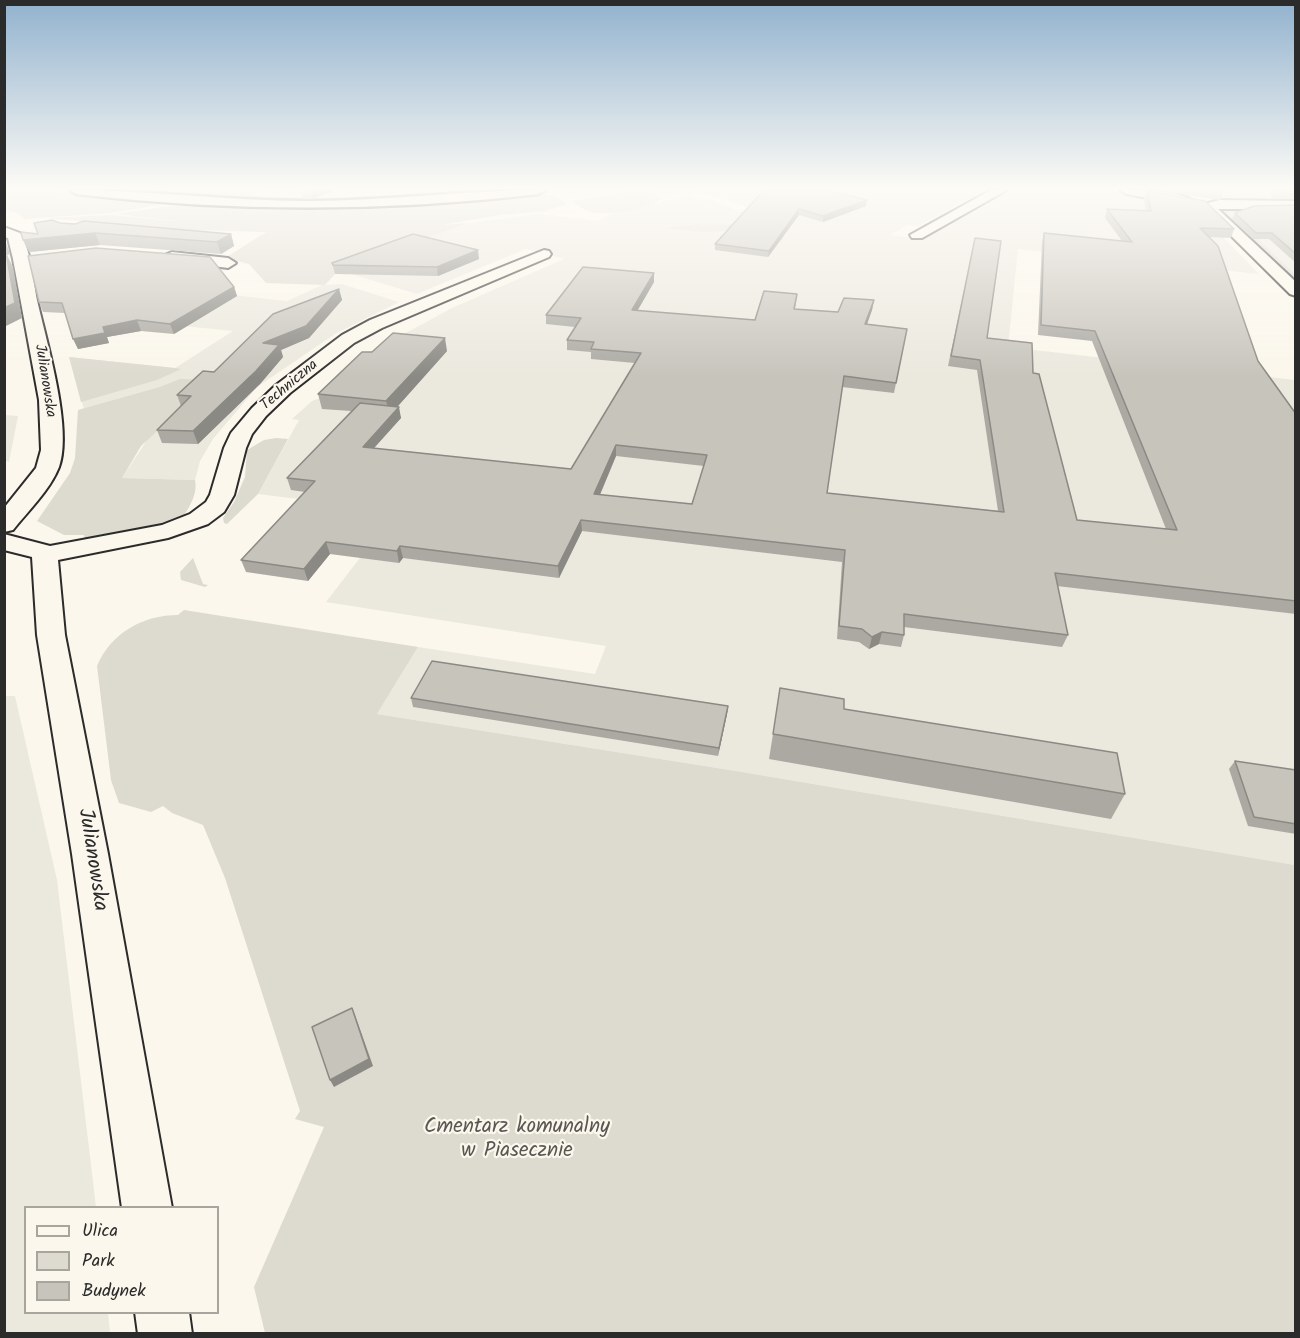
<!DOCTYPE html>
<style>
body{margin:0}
#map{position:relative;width:1300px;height:1338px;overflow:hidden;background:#fbf7ec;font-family:Kalam,sans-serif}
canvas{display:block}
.frame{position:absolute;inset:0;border:6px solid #2b2b2b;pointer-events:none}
.legend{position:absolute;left:24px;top:1206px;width:195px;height:108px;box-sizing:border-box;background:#fbf7ec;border:2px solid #a8a59f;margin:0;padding:8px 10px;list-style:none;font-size:18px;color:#2b2b2b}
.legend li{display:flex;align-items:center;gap:12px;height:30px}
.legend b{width:30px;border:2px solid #a8a59f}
</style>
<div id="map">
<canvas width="1300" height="1338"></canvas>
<div class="frame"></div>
<ul class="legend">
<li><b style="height:8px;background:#fbf7ec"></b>Ulica</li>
<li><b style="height:16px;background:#dddad0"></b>Park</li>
<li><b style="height:16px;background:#c7c4bc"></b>Budynek</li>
</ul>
</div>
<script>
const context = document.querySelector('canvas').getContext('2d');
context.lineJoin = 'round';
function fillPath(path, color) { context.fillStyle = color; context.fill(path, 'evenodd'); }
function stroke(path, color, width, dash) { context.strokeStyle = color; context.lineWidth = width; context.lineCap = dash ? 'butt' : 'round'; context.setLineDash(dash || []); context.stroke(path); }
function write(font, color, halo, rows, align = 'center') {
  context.font = font + ' Kalam,sans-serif'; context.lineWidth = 4.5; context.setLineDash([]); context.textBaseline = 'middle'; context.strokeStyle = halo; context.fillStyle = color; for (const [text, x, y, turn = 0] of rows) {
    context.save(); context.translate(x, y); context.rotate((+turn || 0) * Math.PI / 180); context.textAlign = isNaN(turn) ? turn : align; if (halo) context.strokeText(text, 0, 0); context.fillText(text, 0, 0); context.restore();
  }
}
fillPath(new Path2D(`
 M700,190h285l-68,37 -9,-2 -18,10 33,4 91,-49h96l83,17 8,8 -3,1 2,2 7,3 8,8h-3l1,2 7,3 39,40 -241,-25 -10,98 287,33v485l-559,-94 -359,-57 41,-67 177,27 11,-28 -280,-44 70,-91 -138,-17 41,-74 -7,-1 20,-18 8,-3 9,-9v-4l38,-31 85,-46 112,-49 -38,-10 -109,45 -66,-20 11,-12 107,-39 72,-9 56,7 15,-8 77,-17 6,3h13l55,21 -13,6 -35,8 31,-3 27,-10 -1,-4 -25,-7 4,-2 -54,-17z
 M1140,190h155v12l-76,-2z
 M1241,208l54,1v65l-65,-60z
 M342,284l57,18 -64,32 -78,53 -44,52 -13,22 -5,19 -73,-2 25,-38 -62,1 -1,-32 -15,-52 106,11 58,-37 -89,-9 52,-31 91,10 35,-16z
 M5,415l13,1 -9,46 -4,-1z
 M5,696h10l42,184 39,327 -70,1v104l82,1 2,20 -105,1z`), '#ebe8de');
fillPath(new Path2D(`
 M4,190h35l121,15 -51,8 -85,6 -5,-5 -14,-5z
 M112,190h148l-10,6 81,2 3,-2 3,2 99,-4 9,-4h68c-77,7 -155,13 -233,12 -56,-1 -112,-7 -168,-12z
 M636,190h12l13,9c-12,10 -61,19 -76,11 -4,-2 -8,-6 -12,-9z
 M543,194l13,2 11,8 -21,7 -46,4 -58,10 27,-2 -105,38h-17l-22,24 -59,-2 -17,-19 -24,-6 41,-26 -108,-3 -111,-11 64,-3 74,7 -69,-8 53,-8 155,3 152,-8z
 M1221,208h20l-10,6 64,60v3l-8,-3 -68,-63z
 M744,212l17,5c-39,21 -56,15 -97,11l35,-4 28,1 23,-5v-3l-9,-4z
 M69,357l106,11 6,1 -24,11 -76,22z
 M180,379l32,1 -71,66 -19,32 73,2c3,13 -5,26 -12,37l-27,9 -71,14 -1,-5h-20l-27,-14 33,-48 5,-15 3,-48 82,-23z
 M276,438l12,1 -30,55 -31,30 -3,-1 -1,-5 11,-16 11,-25 2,-27 17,-10z
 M193,558l10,26 5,1 -3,2 -24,-7 -1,-8z
 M184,610l234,37 -41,67 359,57 559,94v468h-1030l-11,-46 70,-160 -29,-8 5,-8 -75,-233 -22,-53 -31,-12 -9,-7 -12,6 -32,-9 -8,-23 -14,-114c14,-33 46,-51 81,-51z`), '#dddad0');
fillPath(new Path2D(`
 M131,190h14l53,6 -2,1z
 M486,190h16l-63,6 -2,-1z
 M428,195l1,2 -99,4 -109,-3 2,-1 107,2z`), '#7b7a75');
const minor = new Path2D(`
 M991,190h16l-85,48h-10l-2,-3z
 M1120,190c17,0 61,0 73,11l-6,4 -61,-11z
 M1220,200l76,1v8h-78l78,73v14l-6,-2 -88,-87 2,-3z
 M4,227l16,6c11,18 13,46 17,67 9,40 36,129 22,167 -9,23 -31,44 -46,63l-9,2v-24l32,-40 5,-18 -2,-50 -26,-141 -5,-21 -4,-1z
 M544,250l5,1 2,3 -2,3 -167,71 -28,15 -64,50 -24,23 -14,18 -6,14 -12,47 -10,17 -16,12 -40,14 -110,22 7,75 43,219 64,354h-50l-50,-354 -35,-219 -5,-78 -28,-7v-16l46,12 112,-21 28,-11 16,-12 4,-7 14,-47 7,-15 21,-25 24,-23 66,-50 28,-15z
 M172,252l56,6 8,5 -8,5 -61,-8 -3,-3 3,-3z
 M135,1312h54l3,22h-54z`);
const primary = new Path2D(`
 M70,190c79,0 158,11 238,11 79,0 158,-11 237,-11l-7,4c-155,18 -306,18 -461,0z`);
stroke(minor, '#2b2b2b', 4);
stroke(primary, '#2b2b2b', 5);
fillPath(minor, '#fbf7ec');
fillPath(primary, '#fbf7ec');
fillPath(new Path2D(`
 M300,190h35l-23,9h-9z
 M764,190l102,16 -43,16 -24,-7 -31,42 -53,-7v-6z
 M1157,190h67l-4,10z
 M1269,190h27v9h-23z
 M1147,191l87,38 -3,9 -22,-1 49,124 38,53v200l-239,-28 11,49 -6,12 -158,-20v8l-3,12 -22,-3 -10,5 -10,-7 -22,-3 5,-77 -260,-31 -23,47 -156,-20 -4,5 -69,-9 -22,27 -62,-9 -5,-12 64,-68 -14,-2 -4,-12 64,-67 -29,-2 -4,-15 54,-42 75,-1 -50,56 4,11 -27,30 197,21 64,-106 -44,-4v-7l-24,-2v-10l8,-13 -29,-3v-9l108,-42v9l-17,29 118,9 42,-26 -2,15 43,3 36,-12 -2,10 -5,15 40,4 -13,64 -52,-6 -15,106 171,18 -21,-141 -29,-4 27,-128 12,100 46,35 44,147 89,9 -74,-188 -54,-6 4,-93 2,-9 78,8 -17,-23 2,-9 39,2 -2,-12zM616,456l88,10 -12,38 -92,-9z
 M1296,205v58l-27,-24h-16l-21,-20 3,-6z
 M60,223l171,11 3,12 -13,8 -121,-9 -71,7 9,-18z
 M479,259l-41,17 -103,-2 -3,-11z
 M234,287l3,9 -63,38 -33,-3 -34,6 2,6 -31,6 -13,-36 -22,-1 -4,-10z
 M339,289l3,11 -33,38 -28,12 2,7 -23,27 -62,60 -36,-1 -5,-13 24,-24 -4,-11 37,-23z
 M411,698l317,8 -1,8 -9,42 -305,-49z
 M844,709l281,85 -14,25 -342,-60 4,-25z
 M1235,761l61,9v64l-48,-8 -19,-57z`), '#aba9a2');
fillPath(new Path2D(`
 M310,190h25l-23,9z
 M867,200l-1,6 -43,16v-6z
 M799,209v6l-31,42 1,-6z
 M95,233l5,12 -71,7 -6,-12z
 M231,234l3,12 -13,8 -4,-12z
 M4,237l6,17 -3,1 6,12 9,51 -18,9z
 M478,250l1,9 -41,17 -1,-9z
 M654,273v9l-22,38v-10z
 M234,287l3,9 -63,38 -4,-10z
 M339,289l3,11 -33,38 -28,12 2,7 -23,27 -62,60 -5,-13 70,-88z
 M874,300l-2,10 -9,24 2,-10z
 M137,320l4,11 -34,6 2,6 -31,6 -5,-10 30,-12z
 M445,338l2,13 -57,64 -4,-14z
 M399,407l2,11 -36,40 -2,-11z
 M616,445v11l-21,50 -1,-12z
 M581,520l1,11 -23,47 -1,-12z
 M326,542l4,12 -22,27 -4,-12z
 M400,546l3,12 -4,5 -2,-12z
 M882,632l-3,12 -10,5 3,-12z
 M728,706l-1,8 -9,42 1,-8z
 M352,1008l3,7 18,51 -39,21 -4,-7z`), '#8b8984');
const building = new Path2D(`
 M764,190h62l41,10 -44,16 -24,-7 -30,42 -54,-7z
 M1274,190h22v4l-20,-1z
 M1147,191l58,10 29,28 -34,-1 18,18 40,115 38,53v187l-241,-28 13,62 -164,-21v21l-22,-3 -10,5 -10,-8 -23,-3 6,-76 -264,-30 -23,46 -158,-20 -3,5 -71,-9 -22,27 -63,-9 74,-79 -28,-3 73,-75 39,4 -36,40 208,22 70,-116 -50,-4 3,-7 -27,-2 14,-22 -35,-3 37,-48 71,6 -22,37 123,10 9,-29 33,3 -3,15 44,3 6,-14 30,2 -9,24 42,5 -11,54 -52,-7 -17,117 177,19 -24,-152 -29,-4 24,-118 26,3 -14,97 45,5 1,30 6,1 38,146 100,10 -82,-199 -54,-6 3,-92 88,9 -25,-33 44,2zM616,445l91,10 -15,49 -98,-10z
 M1296,205v49l-24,-21h-16l-21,-20 19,-7z
 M52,220l8,3 15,1 9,-3 147,13 -14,8 -122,-9 -72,7 -2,-8 17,2 -4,-11z
 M413,234l65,16 -41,17 -104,-2 -1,-2z
 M96,248l114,9 24,30 -64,37 -33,-4 -34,7 2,6 -32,6 -11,-36 -23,-1 -11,-46z
 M4,253h2l9,50 -11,5z
 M339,289l-33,37 -43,17 16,2 -23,26 -63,60 -36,-1 34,-34 -14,-1 26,-24 11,1 59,-58z
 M393,333l52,5 -59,63 -68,-7 44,-42h10z
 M432,661l296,45 -9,42 -308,-50z
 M780,688l64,11v10l273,44 8,41 -352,-60z
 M1235,761l61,9v54l-42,-7z
 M352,1008l17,51 -39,21 -18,-53z`);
fillPath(building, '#c7c4bc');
stroke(building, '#8b8984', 1.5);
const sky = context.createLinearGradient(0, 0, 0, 377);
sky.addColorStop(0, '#92b2ce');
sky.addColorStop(0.5, '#fdfbf6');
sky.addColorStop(1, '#fdfbf600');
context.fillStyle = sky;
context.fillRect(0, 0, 1300, 377);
write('15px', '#2b2b2b', '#fbf7ec', [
 ["Julianowska",44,381,81],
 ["Techniczna",290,386,-40]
]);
write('21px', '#2b2b2b', '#fbf7ec', [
 ["Julianowska",91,860,81]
]);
write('21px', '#585754', '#fbf7ec', [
 ["Cmentarz komunalny",517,1128],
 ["w Piasecznie",517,1152]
]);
</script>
